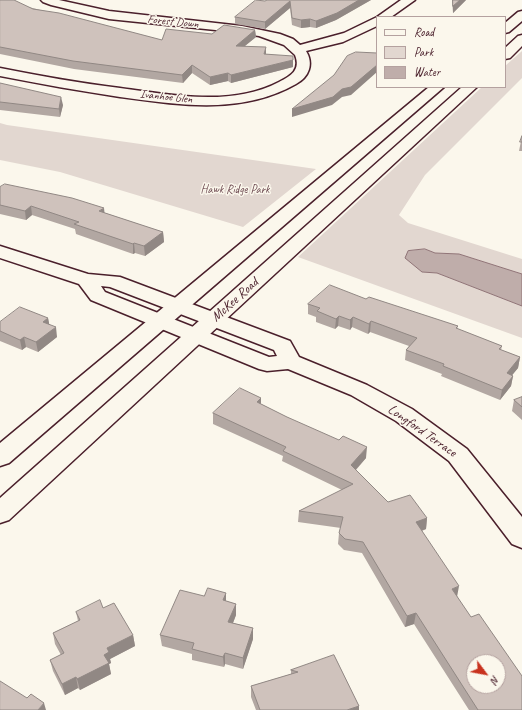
<!DOCTYPE html>
<style>
body{margin:0}
#map{position:relative;width:522px;height:710px;overflow:hidden;background:#fbf7ec;font-family:Caveat,sans-serif}
canvas{display:block}
.legend{position:absolute;left:376px;top:16px;width:130px;height:72px;box-sizing:border-box;background:#fbf7ec;border:1px solid #b4a19f;margin:0;padding:5px 7px;list-style:none;font-size:12px;color:#4a1f2b}
.legend li{display:flex;align-items:center;gap:8px;height:20px}
.legend b{width:20px;border:1px solid #b4a19f}
.north{position:absolute;left:466px;top:654px;width:40px;height:40px;box-sizing:border-box;background:#fbf7ec;border:1px solid #b4a19f;border-radius:50%;rotate:122deg;font-size:11px;font-weight:700;line-height:16px;text-align:center;color:#4a1f2b}
.north::after{content:'';display:block;margin:auto;width:14px;height:18px;background:#c8321e;clip-path:polygon(50% 0,100% 100%,50% 72%,0 100%)}
</style>
<div id="map">
<canvas width="522" height="710"></canvas>
<ul class="legend">
<li><b style="height:5px;background:#fbf7ec"></b>Road</li>
<li><b style="height:11px;background:#e2d7d0"></b>Park</li>
<li><b style="height:11px;background:#bfadaa"></b>Water</li>
</ul>
<div class="north">N</div>
</div>
<script>
const context = document.querySelector('canvas').getContext('2d');
context.lineJoin = 'round';
function fillPath(path, color) { context.fillStyle = color; context.fill(path, 'evenodd'); }
function stroke(path, color, width, dash) { context.strokeStyle = color; context.lineWidth = width; context.lineCap = dash ? 'butt' : 'round'; context.setLineDash(dash || []); context.stroke(path); }
function write(font, color, halo, rows, align = 'center') {
  context.font = font + ' Caveat,sans-serif'; context.lineWidth = 3; context.setLineDash([]); context.textBaseline = 'middle'; context.strokeStyle = halo; context.fillStyle = color; for (const [text, x, y, turn = 0] of rows) {
    context.save(); context.translate(x, y); context.rotate((+turn || 0) * Math.PI / 180); context.textAlign = isNaN(turn) ? turn : align; if (halo) context.strokeText(text, 0, 0); context.fillText(text, 0, 0); context.restore();
  }
}
fillPath(new Path2D(`
 M522,51v27l-97,97 -26,40 9,8 114,36v15l-63,-20 -24,-1 -10,-4 -3,23 15,1 85,33v32l-224,-81 184,-170h23v-21z
 M0,123l7,2 309,44 -73,58 -183,-55 -60,-12z`), '#e2d7d0');
const water = new Path2D(`
 M425,249l10,4 24,1 63,20v32l-85,-33 -15,-1 -17,-14 3,-7z`);
fillPath(water, '#bfadaa');
stroke(water, '#907477', 1);
const minor = new Path2D(`
 M41,0h18l50,11 133,15 38,8 13,5 7,6 44,-12 33,-16v9l-34,16 -37,9c8,13 3,26 -10,33 -54,31 -117,21 -176,13 -40,-6 -80,-13 -120,-21v-8c40,8 80,15 120,20 52,7 111,19 159,-6 12,-6 22,-12 16,-27l-11,-10 -25,-9 -34,-5 -116,-12 -58,-14 -8,-3z
 M401,0h14l-24,17h-14z
 M0,246l88,28 32,3 170,64 9,16 68,28 45,24 55,40 55,68v31l-10,-4 -63,-83 -53,-40 -45,-26 -63,-26 -21,2 -8,-2 -168,-69 -12,-16 -79,-26zM101,286l9,1 164,63 3,6 -8,1 -164,-65z`);
const secondary = new Path2D(`
 M522,11v10l-13,11 -4,1v-10l13,-11z
 M522,35v11l-12,12 -5,1v-11l13,-12z
 M429,87h15l-435,376 -9,3v-23z
 M462,87h15l-468,433 -9,3v-25z`);
stroke(minor, '#4a1f2b', 3);
stroke(secondary, '#4a1f2b', 3);
fillPath(minor, '#fbf7ec');
fillPath(secondary, '#fbf7ec');
fillPath(new Path2D(`
 M0,0l162,40 93,-10 1,7 -11,9 21,8 27,6v7l-62,16 -3,-2 -18,4 -18,-12 -9,10 -109,-14 -74,-15z
 M371,0l-35,20 -20,8 -6,-1 -9,1 -9,-3 -2,-17 -25,21 -30,-5v-7l30,-16z
 M452,0h14l-13,13z
 M0,83l63,22 -3,12 -60,-7z
 M522,136v15h-3z
 M0,187l105,26 58,19 1,10 -19,14 -10,-3 -2,1 -57,-20 -1,-5 -43,-14 -6,5 -26,-6z
 M366,299l92,27 -1,3 45,17 -1,4 19,7 -2,11 -6,7 1,1 -2,10 -11,14 -59,-24 1,-2 -37,-14 1,-10 3,-4 -39,-14 -2,2 -16,-7 -2,3 -12,-4 -3,3 -19,-7v-5l-8,-3v-10z
 M48,318l1,6 8,13 -19,15 -12,-5 -4,3 -22,-9v-19z
 M522,397v23l-10,-9 2,-11z
 M261,404l105,54 -10,12 32,32 39,16 -1,11 -4,2 35,65 65,114h-53l-55,-86 -9,3 -43,-74 -18,-3 -6,-6 1,-11 2,-5 -43,-6 1,-11 43,-21 -60,-29 1,-5 -70,-32v-11z
 M226,593v8l10,3v11l-3,8 20,5v11l-10,30 -18,-5 -1,3 -32,-7v-6l-30,-8 -2,-11 44,-39z
 M103,608l30,27 2,11 -25,13 1,4 -2,1 2,10 -31,16 -2,-2 -13,7 -12,-24 -3,-11 11,-5 -6,-11 -2,-11 25,-12 -2,-9z
 M334,655l25,51v4h-103l-5,-13v-11l40,-12v-4z`), '#b2a7a2');
fillPath(new Path2D(`
 M359,0h12l-35,20 -20,8v-7z
 M460,0h6l-13,13v-7z
 M290,1v7l-25,21v-7z
 M310,19v8l-9,1v-8z
 M255,30l1,7 -20,16v-7z
 M266,47v8l-2,-1z
 M293,60v7l-62,16v-8z
 M192,65v8l-9,10 -1,-8z
 M377,65v7l-26,23 -9,2 -10,8 -40,12v-8l50,-20z
 M228,73v8l-18,4v-8z
 M61,97l2,8 -3,12 -1,-8z
 M31,206l1,9 -6,5 -1,-9z
 M104,208l1,9 -6,-6z
 M163,232l1,10 -19,14 -1,-10z
 M134,243l1,10 -2,1v-10z
 M339,316l-1,10 -3,3 1,-10z
 M353,317l-1,10 -2,3v-10z
 M48,318l2,10 -7,-6z
 M371,321l-1,11 -2,2 1,-10z
 M56,327l1,10 -19,15 -2,-10z
 M24,337l2,10 -4,3 -2,-10z
 M520,357l-2,11 -13,16 2,-11z
 M513,376l-2,10 -11,14 2,-10z
 M261,398v10l-4,-6z
 M367,447l-1,11 -16,18 1,-11z
 M427,518l-1,11 -12,4 2,-11z
 M459,586l-2,11 -5,-8z
 M226,593v11l-3,-4z
 M236,604v11l-7,18 -1,-11z
 M416,613l-2,11 -9,3 2,-11z
 M253,628v11l-10,30v-11z
 M133,635l2,11 -25,13 1,4 -2,1 2,10 -31,16 -3,-11 27,-24 3,-7z
 M225,653v11l-1,3 -1,-10z
 M76,677l2,11 -13,7 -3,-11z
 M44,703l2,7h-8z
 M359,706v4h-12z`), '#918884');
const building = new Path2D(`
 M0,0h14l19,9 26,4 103,27 4,-11 46,5 12,-9 31,5 -19,16 30,1 -2,7 29,2v4l-62,15 -3,-2 -18,4 -18,-12 -10,10 -109,-14 -73,-14z
 M256,0l9,1 2,-1h92l-22,13 -21,8 -6,-2 -9,1 -9,-2 -2,-17 -25,21 -30,-5z
 M453,0h7l-7,6z
 M356,52l21,1v12l-26,22 -9,2 -9,8 -41,12 42,-34 13,-19z
 M0,83l61,14 -2,12 -59,-7z
 M522,136v6h-2z
 M5,184l67,14 32,10 -5,3 64,21 -19,14 -10,-3 -1,1 -59,-20 5,-2 -48,-16 -6,5 -25,-6v-18z
 M330,285l36,14 3,-2 89,29 -2,2 46,18 -3,3 21,8 -13,16 6,3 -11,14 -59,-24 1,-2 -38,-14 11,-12 -46,-17 -2,3 -16,-7 -3,3 -11,-4 -3,3 -19,-8 3,-3 -12,-4z
 M20,307l28,11 -5,4 13,5 -20,15 -12,-5 -4,3 -20,-9v-9z
 M240,388l21,10 -4,4 30,15 52,23 4,-4 24,11 -16,18 37,37 22,-7 17,23 -11,4 43,64 -7,3 19,28 8,-3 43,62v34h-44l-62,-97 -9,3 -44,-74 -18,-3 -6,-6 4,-16 -44,-6 54,-27 -70,-33 3,-4 -73,-34zM474,662h24v24h-24z
 M522,397v10l-8,-7z
 M208,588l18,5 -3,7 13,4 -8,18 25,6 -10,30 -18,-5 -2,4 -31,-8 2,-6 -34,-8 20,-45 24,6z
 M100,600l3,8 11,-5 19,32 -26,13 2,4 -5,3 5,8 -32,16 -1,-2 -14,7 -12,-24 14,-7 -11,-20 27,-13 -4,-8z
 M334,655l25,51 -12,4h-87l-9,-24 47,-14 -7,-2z
 M0,681l27,17 4,-4 13,9 -6,7h-38z`);
fillPath(building, '#cfc2bc');
stroke(building, '#918884', 1);
write('12px', '#4a1f2b', '#fbf7ec', [
 ["Forest Down",173,22,6],
 ["Ivanhoe Glen",166,97,6]
]);
write('12px', '#704d54', '#fbf7ec', [
 ["Hawk Ridge Park",235,190]
]);
write('14px', '#4a1f2b', '#fbf7ec', [
 ["McKee Road",235,300,-42],
 ["Longford Terrace",422,431,35]
]);
</script>
